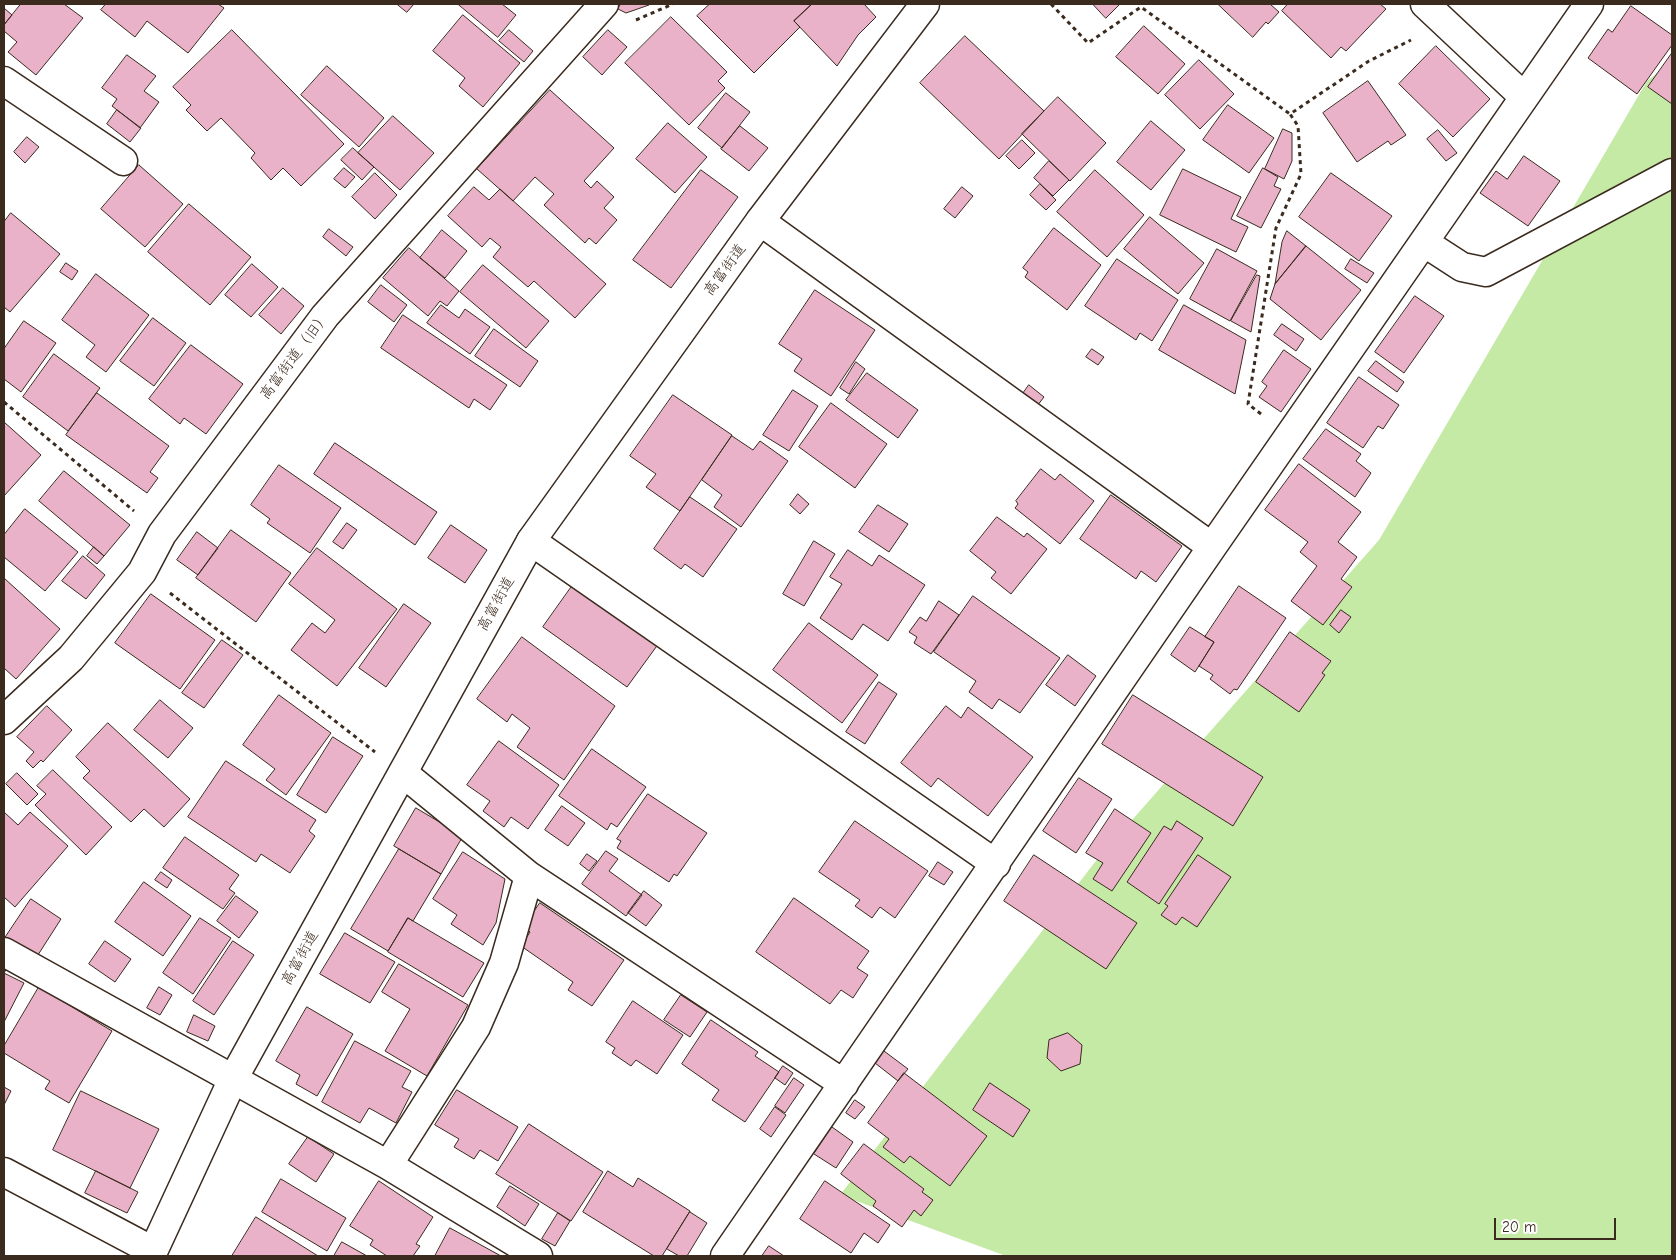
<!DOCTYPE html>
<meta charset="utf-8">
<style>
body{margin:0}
#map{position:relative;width:1676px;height:1260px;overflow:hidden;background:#fff;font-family:"Comic Neue",sans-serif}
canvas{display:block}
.frame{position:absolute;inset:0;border:5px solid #3b2a1e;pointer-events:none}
.scale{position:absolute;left:1494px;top:1218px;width:122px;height:22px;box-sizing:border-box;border:2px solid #3b2a1e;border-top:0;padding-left:6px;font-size:15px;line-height:18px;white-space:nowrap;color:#3b2a1e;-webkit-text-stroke:4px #fff;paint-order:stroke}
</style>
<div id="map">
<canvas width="1676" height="1260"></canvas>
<div class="frame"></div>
<div class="scale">20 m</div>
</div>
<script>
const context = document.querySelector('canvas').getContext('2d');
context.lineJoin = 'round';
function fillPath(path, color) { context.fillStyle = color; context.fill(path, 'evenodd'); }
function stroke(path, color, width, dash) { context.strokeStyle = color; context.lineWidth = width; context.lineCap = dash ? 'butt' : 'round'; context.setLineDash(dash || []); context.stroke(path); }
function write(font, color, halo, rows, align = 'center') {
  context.font = font + ' "Comic Neue","Klee One",sans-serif'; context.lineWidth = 4; context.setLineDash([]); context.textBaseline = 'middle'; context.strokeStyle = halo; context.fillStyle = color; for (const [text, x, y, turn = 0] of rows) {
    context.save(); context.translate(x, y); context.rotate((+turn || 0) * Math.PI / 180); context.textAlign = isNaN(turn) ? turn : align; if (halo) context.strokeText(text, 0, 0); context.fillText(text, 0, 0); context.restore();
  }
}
fillPath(new Path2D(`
 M1672,62v1194h-666l-166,-61 255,-333 284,-322 268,-459z`), '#c4eaa5');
const building = new Path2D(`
 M21,4h43l19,14 -47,57 -28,-23 9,-10 -13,-11v-6z
 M106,4h112l6,4 -36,45 -41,-32 -12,16 -34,-27z
 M397,4h17l-7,8z
 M458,4h44l14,11 -18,22z
 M621,4h27l1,1 -23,8 -8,-4z
 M710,4h102l-18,17 6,6 -46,46 -57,-57z
 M812,4h52l12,13 -18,18 -21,31 -43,-45z
 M1093,4h27l-14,14z
 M1218,4h52l9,8 -11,12 -2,-2 -13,15z
 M1288,4h92l6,5 -40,42 -5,-4 -10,11 -49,-47z
 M1631,6l41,29v10l-35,49 -49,-36 20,-29 4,3z
 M4,8l8,7 -8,10z
 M463,15l57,48 -37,44 -24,-21 6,-8 -32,-27z
 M671,17l56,55 -9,9 7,7 -36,37 -64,-62z
 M1144,26l41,38 -27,30 -42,-37z
 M232,30l112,114 -43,42 -18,-18 -12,12 -20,-22 4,-5 -34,-35 -14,13 -21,-21 5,-5 -18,-18z
 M509,30l24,21 -9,11 -25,-21z
 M608,30l19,17 -25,28 -19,-18z
 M965,36l79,75 -45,48 -79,-76z
 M1436,46l54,53 -37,38 -54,-53z
 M1672,53v51l-24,-17z
 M127,55l29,21 -12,15 15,11 -19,26 -28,-22 5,-7 -15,-11z
 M1199,60l35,34 -34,35 -35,-34z
 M327,66l57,52 -25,29 -58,-52z
 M1368,81l38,54 -15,10 -3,-4 -31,21 -34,-49z
 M550,90l64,58 -30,33 7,7 6,-7 17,16 -10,11 13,12 -21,24 -7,-6 -4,5 -41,-38 10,-11 -19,-17 -22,24 -36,-32z
 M726,93l24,19 -28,36 -24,-20z
 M1058,97l48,46 -36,38 -48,-47z
 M1228,105l46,33 -25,35 -46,-33z
 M117,110l24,18 -11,14 -23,-18z
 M393,116l41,37 -34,37 -42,-37z
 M1151,121l34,29 -34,40 -34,-28z
 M668,123l39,34 -32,36 -39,-34z
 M740,126l28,22 -19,23 -28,-22z
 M1283,129l9,4v28l-8,18 -19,-10z
 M1438,130l19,23 -11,8 -19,-22z
 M27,137l12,10 -14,16 -11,-11z
 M1022,140l13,13 -16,16 -13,-13z
 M353,148l21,19 -12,13 -21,-20z
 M1524,156l36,25 -32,45 -48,-33 16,-22 11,8z
 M1049,161l20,19 -16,16 -19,-18z
 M139,165l44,39 -38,43 -44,-38z
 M344,168l11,9 -10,11 -11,-9z
 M1263,168l15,9 -4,9 7,3 -20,39 -24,-12z
 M1183,169l58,28 -10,22 17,8 -12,25 -76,-37z
 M701,170l37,27 -67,91 -38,-28z
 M1095,170l49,45 -37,42 -50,-45z
 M375,173l22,22 -22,24 -23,-22z
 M1331,173l61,43 -33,45 -60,-44z
 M1040,184l16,16 -10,10 -16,-15z
 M474,187l15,13 11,-11 106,95 -31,34 -41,-37 -6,6 -35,-30 8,-10 -11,-9 -8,9 -34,-31z
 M962,187l11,9 -18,22 -11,-9z
 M189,204l62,53 -41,48 -62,-53z
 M11,213l49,41 -50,58 -6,-5v-85z
 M1150,217l54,46 -26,31 -54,-45z
 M1054,228l47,37 -34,45 -42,-33 3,-5 -5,-4z
 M329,229l24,18 -7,9 -23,-19z
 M442,230l25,21 -22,27 -25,-20z
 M1287,231l19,15 -31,38 7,-42z
 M1306,246l55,44 -40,50 -51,-41 5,-15z
 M409,248l50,43 -12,15 -7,-5 -12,15 -45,-38z
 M1217,249l40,22 -27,50 -40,-22z
 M1117,259l61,41 -26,41 -12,-8 -4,7 -51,-34z
 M1351,259l23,14 -7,10 -22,-14z
 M66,263l12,8 -6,9 -12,-8z
 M252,264l26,23 -27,30 -26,-22z
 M483,265l66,56 -23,27 -66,-56z
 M96,274l53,41 -43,57 -20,-15 9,-12 -33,-25z
 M1257,275l3,1 -9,56 -20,-11z
 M381,285l26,20 -13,17 -26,-20z
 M283,288l21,18 -23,28 -22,-19z
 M815,290l60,40 -44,66 -37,-25 8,-12 -23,-15z
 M1415,296l29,20 -40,57 -29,-21z
 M441,305l18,13 6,-9 25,18 -20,27 -43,-31z
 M1184,305l62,35 -11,54 -76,-44z
 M403,315l104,70 -17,25 -16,-11 -5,9 -88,-60z
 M153,318l33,25 -32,43 -34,-25z
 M24,321l32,22 -35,49 -17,-13v-30z
 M1282,324l22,15 -8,12 -22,-16z
 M494,329l44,32 -18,26 -45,-31z
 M191,345l52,39 -37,50 -22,-16 -4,6 -31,-25z
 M1092,349l12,8 -6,8 -12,-8z
 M1284,350l27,19 -30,43 -22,-15 8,-11 -5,-4z
 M54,354l46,34 -32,43 -45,-34z
 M1376,361l28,21 -7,10 -29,-21z
 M856,362l9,7 -16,25 -9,-6z
 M867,373l51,37 -20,28 -52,-38z
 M1359,377l40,28 -16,24 -5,-3 -15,22 -36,-25z
 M1029,385l15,12 -7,9 -15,-11z
 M793,390l25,16 -29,45 -26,-16z
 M97,393l72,53 -19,26 8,6 -11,15 -81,-58z
 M673,395l59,40 -52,76 -34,-24 10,-13 -26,-18z
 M831,403l56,41 -32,44 -56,-41z
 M4,422l37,33 -37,41z
 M1326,429l35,25 -5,7 15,12 -16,24 -52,-38z
 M732,436l21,14 7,-9 28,20 -47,66 -27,-20 8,-12 -20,-15z
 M335,443l102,69 -22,33 -101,-71z
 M1299,464l62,48 -23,30 19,15 -16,22 11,8 -29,38 -32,-24 26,-35 -17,-14 8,-10 -43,-32z
 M279,465l62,43 -31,45 -43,-30 3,-4 -19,-14z
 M1041,469l14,11 5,-6 34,27 -34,43 -45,-36 3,-4 -2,-3z
 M64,471l66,54 -26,31 -65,-55z
 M798,494l11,10 -9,10 -10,-9z
 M1111,495l71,51 -26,36 -15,-11 -5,8 -56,-40z
 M690,497l47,32 -34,48 -18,-13 -4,5 -27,-20z
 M878,505l30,19 -19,28 -30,-20z
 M25,509l53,43 -33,39 -41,-34v-22z
 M997,517l27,20 3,-4 20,16 -36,45 -20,-16 5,-6 -26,-21z
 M347,523l10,7 -14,19 -10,-7z
 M451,525l36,25 -22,33 -37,-25z
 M231,530l60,43 -35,49 -60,-44z
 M197,532l21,16 -20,27 -21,-15z
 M814,541l21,13 -31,52 -21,-12z
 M94,547l10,9 -7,8 -10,-8z
 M317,548l80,61 -60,77 -46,-36 21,-27 13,10 10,-13 -46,-36z
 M848,550l24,16 7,-11 46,30 -37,56 -25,-17 -11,16 -32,-22 22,-34 -12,-7z
 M83,556l22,19 -19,24 -24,-18z
 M4,578l56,51 -44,50 -12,-11z
 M575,582l84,61 -32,44 -84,-60z
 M1239,586l47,32 -49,72 -3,-1 -4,5 -20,-15 3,-4 -14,-9 15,-24 -9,-5z
 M151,594l64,46 -35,49 -65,-46z
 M973,596l87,62 -40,55 -21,-14 -7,10 -23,-17 7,-11 -42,-29z
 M939,601l20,14 -28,39 -17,-11 3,-6 -8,-5 11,-15 6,4z
 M404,604l27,19 -45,64 -27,-19z
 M1341,610l10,7 -12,16 -9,-8z
 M809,623l69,52 -36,48 -69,-53z
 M1190,627l24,15 -19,30 -24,-17z
 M1290,632l41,29 -9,12 3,2 -26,37 -43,-30z
 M522,637l93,69 -51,74 -47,-33 13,-19 -18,-14 -5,8 -30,-23z
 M222,640l21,15 -39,53 -22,-15z
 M1068,655l28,21 -21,30 -29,-21z
 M879,682l18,12 -32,50 -19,-12z
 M279,695l52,38 -45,62 -20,-15 9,-11 -32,-24z
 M1133,695l130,82 -30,49 -131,-82z
 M160,700l33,28 -25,30 -34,-28z
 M47,706l25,24 -29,32 -2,-2 -8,8 -7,-7 8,-9 -17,-15z
 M946,706l15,12 7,-11 65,50 -45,59 -50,-38 -7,9 -30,-24z
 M108,723l82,76 -26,28 -20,-18 -13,13 -48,-44 7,-7 -14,-14z
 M333,737l30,19 -37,57 -29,-18z
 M499,741l60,44 -31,44 -17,-12 -7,10 -21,-16 7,-10 -23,-16z
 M592,749l54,38 -29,40 -6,-4 -4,7 -48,-34z
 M226,761l90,59 -7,11 6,5 -25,37 -29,-19 -5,8 -68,-45z
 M53,770l59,57 -26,28 -51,-50 11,-11 -9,-8z
 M17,773l21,21 -11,11 -21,-21z
 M1079,778l33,21 -36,54 -33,-22z
 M648,794l59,39 -30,43 -3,-2 -5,8 -52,-34 4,-7 -4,-2z
 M562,806l23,17 -17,23 -23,-16z
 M416,808l47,28 -22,38 -47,-28z
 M1115,809l36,24 -39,58 -19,-12 10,-16 -17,-10z
 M4,812l14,13 12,-13 38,34 -53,61 -11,-10z
 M855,821l73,50 -33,47 -15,-11 -8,11 -17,-12 5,-6 -41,-28z
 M1177,821l26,17 -44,66 -32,-22 37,-56 7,4z
 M185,837l54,38 -10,14 6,4 -12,16 -60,-41z
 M399,849l42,25 -28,47 -5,-3 -20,33 -37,-22z
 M606,851l12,8 -9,12 33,24 -16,21 -44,-32z
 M463,852l42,27 -9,44 -13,22 -32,-21 6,-9 -24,-16z
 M587,854l10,7 -8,10 -9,-7z
 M1034,855l103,68 -31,46 -102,-68z
 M1198,855l33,22 -34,50 -15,-10 -6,8 -15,-10 7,-9 -3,-2z
 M938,862l15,10 -9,13 -15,-9z
 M161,872l11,8 -5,8 -12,-8z
 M144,882l47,34 -28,40 -48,-34z
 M644,891l18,14 -16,21 -18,-13z
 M236,896l22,16 -19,26 -22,-17z
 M794,898l75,53 -12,17 11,7 -15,23 -12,-8 -11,14 -74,-52z
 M31,899l30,20 -25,39 -31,-20z
 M540,903l84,57 -32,46 -24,-16 5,-8 -52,-36 9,-14 -6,-5z
 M200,918l31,20 -38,56 -30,-21z
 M408,918l76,45 -21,34 -75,-45z
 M345,933l50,29 -25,41 -50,-29z
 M105,941l26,18 -16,23 -26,-18z
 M233,941l21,14 -40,60 -21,-14z
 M399,964l69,41 -41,71 -42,-25 25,-42 -28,-17z
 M4,967l3,1 -3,5 20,10 -20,39z
 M39,987l73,44 -43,72 -24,-14 5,-8 -46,-28v-7z
 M159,987l13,8 -12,20 -13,-7z
 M681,995l26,17 -17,25 -26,-17z
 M633,1001l50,34 -26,39 -21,-14 -5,6 -19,-13 3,-5 -9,-6z
 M307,1007l46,27 -36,62 -21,-12 4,-9 -24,-14z
 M194,1015l21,11 -7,15 -21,-9z
 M711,1020l47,32 -3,4 24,16 -34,50 -33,-22 7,-10 -37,-26z
 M1068,1033l14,12 -2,19 -19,7 -14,-13 2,-18z
 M355,1041l56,30 -9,16 10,5 -16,31 -27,-15 -9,15 -38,-21z
 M884,1051l24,18 -10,12 -23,-18z
 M783,1066l10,7 -8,12 -10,-7z
 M904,1073l83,63 -37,50 -40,-30 -6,7 -21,-16 6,-8 -21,-16z
 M794,1078l10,7 -19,28 -10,-7z
 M990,1083l40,27 -17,27 -40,-27z
 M4,1087l7,4 -7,14z
 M457,1090l61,37 -20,34 -18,-11 -6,9 -20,-12 5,-8 -24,-14z
 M81,1091l78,38 -29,59 -77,-38z
 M855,1100l10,7 -10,12 -9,-6z
 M775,1107l11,8 -15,22 -11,-8z
 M529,1124l74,48 -32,49 -75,-47z
 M832,1127l21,15 -17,26 -22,-14z
 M308,1137l26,17 -18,28 -27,-18z
 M864,1144l60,45 -2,3 11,8 -12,16 -7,-6 -12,17 -29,-21 3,-5 -35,-27z
 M96,1171l42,21 -11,21 -42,-20z
 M608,1171l25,16 5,-9 52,33 -28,45h-8l-71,-44z
 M281,1179l65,39 -19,33 -65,-39z
 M379,1181l54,36 -17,27 4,2 -7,10h-26l-17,-11 3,-5 -23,-14z
 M825,1181l65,44 -12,18 -14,-10 -13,20 -51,-34z
 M510,1186l29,18 -14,22 -28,-19z
 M690,1212l17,11 -20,33h-8l-12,-7z
 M558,1213l12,8 -15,25 -13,-7z
 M256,1217l62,39h-86z
 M450,1228l51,28h-66z
 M342,1242l25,14h-33z
 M769,1246l15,10h-22z`);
fillPath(building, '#e9b2c8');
stroke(building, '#3b2a1e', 1);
const street = new Path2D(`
 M1425,4l98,92
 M4,81l119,80
 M760,221l452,326
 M1425,243l37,24 24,5 186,-99
 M531,541l465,323
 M4,720l67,-62 71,-86 20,-38 163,-218 279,-312
 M403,773l126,103 315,208
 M4,952l384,213 150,91
 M388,1165l88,-138 28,-64 25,-87
 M4,1172l149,79
 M725,1256l487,-709 377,-543`);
const secondary = new Path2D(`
 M151,1256l82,-177 298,-538 229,-320 165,-217`);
stroke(street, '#3b2a1e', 31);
stroke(secondary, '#3b2a1e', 31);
stroke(new Path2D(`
 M1051,4l37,39 53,-36 149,107
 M636,20l37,-16
 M4,402l130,109
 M1261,414l-13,-10 28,-176 25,-54 -3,-48 -8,-12 79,-53 42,-21
 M170,593l205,159`), '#3b2a1e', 3, [4, 4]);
stroke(street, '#fff', 28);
stroke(secondary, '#fff', 28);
write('15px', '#3b2a1e', '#fff', [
 ["高富街道",725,270,-54],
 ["高富街道（旧）",295,356,-53],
 ["高富街道",496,604,-61],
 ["高富街道",300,958,-61]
]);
</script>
